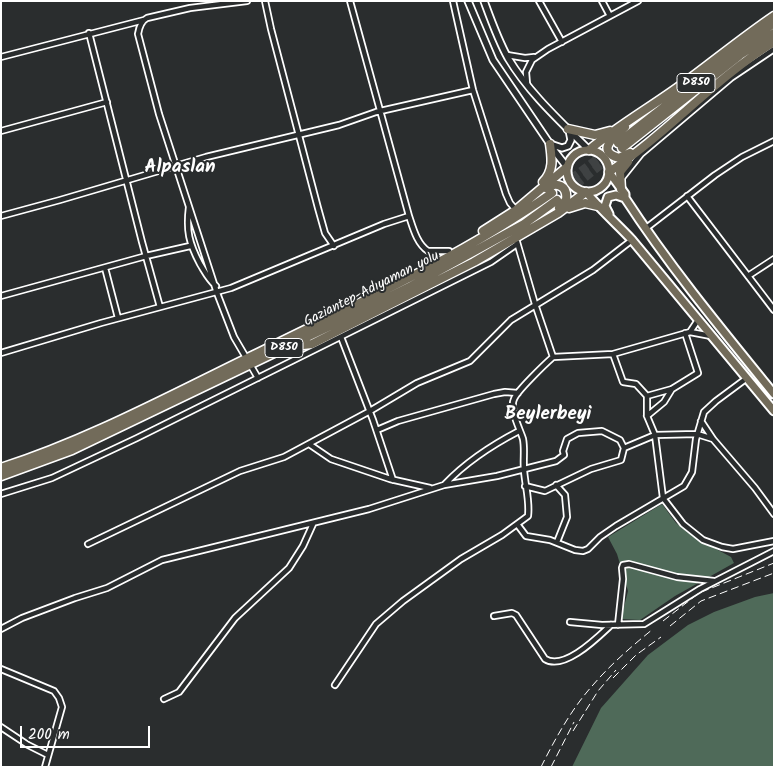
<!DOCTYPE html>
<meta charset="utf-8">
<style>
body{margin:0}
#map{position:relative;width:775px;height:768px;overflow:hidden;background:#2a2d2e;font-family:Kalam,sans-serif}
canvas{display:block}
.frame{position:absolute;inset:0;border:2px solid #fff;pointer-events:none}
.scale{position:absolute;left:20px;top:726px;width:130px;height:22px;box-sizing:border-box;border:2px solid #fff;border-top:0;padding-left:6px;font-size:15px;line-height:18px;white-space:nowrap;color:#fff;-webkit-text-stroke:4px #2a2d2e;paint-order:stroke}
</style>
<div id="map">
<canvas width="775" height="768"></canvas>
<div class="frame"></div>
<div class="scale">200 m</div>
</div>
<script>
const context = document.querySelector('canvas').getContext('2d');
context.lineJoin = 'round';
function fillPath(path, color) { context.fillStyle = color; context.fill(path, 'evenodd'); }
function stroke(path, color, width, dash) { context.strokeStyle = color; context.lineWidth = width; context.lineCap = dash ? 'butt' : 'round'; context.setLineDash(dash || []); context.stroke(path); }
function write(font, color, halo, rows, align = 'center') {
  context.font = font + ' Kalam,sans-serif'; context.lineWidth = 4; context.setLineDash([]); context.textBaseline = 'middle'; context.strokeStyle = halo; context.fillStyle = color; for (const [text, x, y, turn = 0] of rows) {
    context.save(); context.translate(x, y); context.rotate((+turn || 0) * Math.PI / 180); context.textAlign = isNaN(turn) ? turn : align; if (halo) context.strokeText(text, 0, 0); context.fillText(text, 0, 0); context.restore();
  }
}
fillPath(new Path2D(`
 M662,504l14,19 18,14 37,20 3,6 -59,33 -35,24 -19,-1 7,-28 -11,-37 -9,-17z
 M774,593v174h-202l29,-59 47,-53 40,-30 26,-13 41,-15z`), '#4f6a59');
stroke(new Path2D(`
 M552,193l66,-50
 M557,200l65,-52`), '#3f4243', 8, [8, 4]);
const minor = new Path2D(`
 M247,1l-57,7 -43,10c-6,3 -8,10 -9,16l21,80 58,179 17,44 24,41
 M265,1l6,28 47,179 7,25 9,13
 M350,1l59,215c4,12 8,28 19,35h21
 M453,1l20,89 33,104 4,9 6,7
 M539,1l23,41
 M602,1l8,15
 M89,33l53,209 18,65
 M507,55l18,3 9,-1
 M1,57l143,-37
 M527,84l-1,-12 6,-12 16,-11 90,-48
 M1,131l106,-29
 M621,179l20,-25 90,-76 43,-29
 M687,196l87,114
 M189,207c-3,24 0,36 11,57 5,8 8,15 16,22
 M1,216l59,-16 146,-43 133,-32 37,-13 97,-22
 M645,229l70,-54 27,-18 32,-16
 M517,242l18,62 18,53
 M105,268l13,50
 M748,276l26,-17
 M1,296l145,-40 44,-10
 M690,332l8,-12
 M341,337l32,83 20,60
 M1,353l100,-30 130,-35 153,-64 25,-8
 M613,354l10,28 13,2 11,12 25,-7 26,-16 -13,-40
 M647,396v20l8,19 8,63 20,26 20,16 19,7 11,2 41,-8
 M647,416l17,-14 8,-13
 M701,421l12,18
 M377,430l21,-9 96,-27 11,-2 13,1
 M309,444l22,15 59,20 40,9
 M445,484c21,-22 47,-39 74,-53
 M556,485l9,10 2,22 -10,25
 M525,486l20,5 46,-22 30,-9 3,-12 31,-13 42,-1 16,5 42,49 19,26
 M1,494l51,-16 85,-40 354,-176 26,-18
 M517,524l9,12 24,4 25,10 8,1 5,-2 12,-12 16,-11 68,-40 8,-14 4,-33 8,-27 12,-11 31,-23
 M88,544l152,-73 44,-14 86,-46 47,-28 53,-22 41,-41 82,-50 39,-30
 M494,616l18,-3 4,2 29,44c19,12 52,-21 66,-34
 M570,622l32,3 42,-1 56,-35 74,-38
 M618,625l5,-46 -1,-11 1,-3 6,-1 48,13 37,4
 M1,629l21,-11 53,-20 32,-10 55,-28 207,-51 75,-24 53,-9 59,-15 8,-6 -1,-4 4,-12 11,-6 24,-2 18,9 4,8
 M1,669l53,22 5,7 3,9 -17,60
 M335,685l41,-61 27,-23 58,-42 41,-24 26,-19c2,-15 -3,-31 -4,-46 -1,-10 1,-21 -1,-31 -3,-10 -14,-30 -9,-40 3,-8 31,-35 39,-42l60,-3 77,-22 21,4
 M164,699l15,-7 56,-74 54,-50 14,-22 10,-22
 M1,727l27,18 20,10`);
const tertiary = new Path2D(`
 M468,1l25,59 63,93 11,14
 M484,1c7,19 14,39 24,57 21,35 52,63 81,92
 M550,144l12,4 6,-2 3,-6 -2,-10`);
const primary = new Path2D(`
 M567 171a21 21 0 1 1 42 0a21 21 0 1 1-42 0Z
 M609,172l16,22v4c45,69 97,132 149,196
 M586,192c14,17 31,32 46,48l142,171
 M609,214l-4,-8 3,-9 8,-2 9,3`);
const trunk = new Path2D(`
 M625,127c-9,8 -31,24 -6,31l11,-5
 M568,129l27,6 15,-4
 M618,143l115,-90 41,-30
 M622,148l118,-93 34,-22
 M589,150c30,-25 64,-44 95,-67 30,-22 59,-46 90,-67
 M609,172c58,-38 105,-93 165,-130
 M543,182c11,-11 9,-24 7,-38
 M546,188c11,-7 22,-2 20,12l-7,8
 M621,189l-1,-17 8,-10
 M569,208l16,-5 13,3
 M483,231l33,-21 51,-43
 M294,346l18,-2 162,-82 84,-49 28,-21
 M1,468c90,-29 174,-75 259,-116 99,-49 202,-96 292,-159
 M1,476l71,-26 279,-134 60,-30 113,-62 33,-24`);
stroke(minor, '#fff', 8);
stroke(tertiary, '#fff', 9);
stroke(primary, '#fff', 11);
stroke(trunk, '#fff', 11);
stroke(minor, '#2a2d2e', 4.5);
stroke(tertiary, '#2a2d2e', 5.5);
stroke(primary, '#726b5a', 7);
stroke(trunk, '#726b5a', 8);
stroke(new Path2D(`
 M663,621l36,-28 75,-30
 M670,626l31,-25 73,-28
 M613,678l23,-23 25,-18
 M573,731l25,-40 18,-21
 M541,767c14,-28 31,-59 52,-82 18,-21 39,-39 60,-56
 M551,767l23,-45`), '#fff', 1, [8, 4]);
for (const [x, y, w] of [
 [696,83,38],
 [284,348,38]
]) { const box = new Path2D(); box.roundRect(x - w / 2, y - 9.5, w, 19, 4); context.fillStyle = '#2a2d2e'; context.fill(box); stroke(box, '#fff', 1); }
write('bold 12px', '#fff', null, [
 ["D850",696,83],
 ["D850",284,348]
]);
write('14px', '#fff', '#2a2d2e', [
 ["Gaziantep-Adıyaman yolu",372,290,-27]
]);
write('bold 19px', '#fff', '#2a2d2e', [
 ["Alpaslan",180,169],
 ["Beylerbeyi",548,416]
]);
</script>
